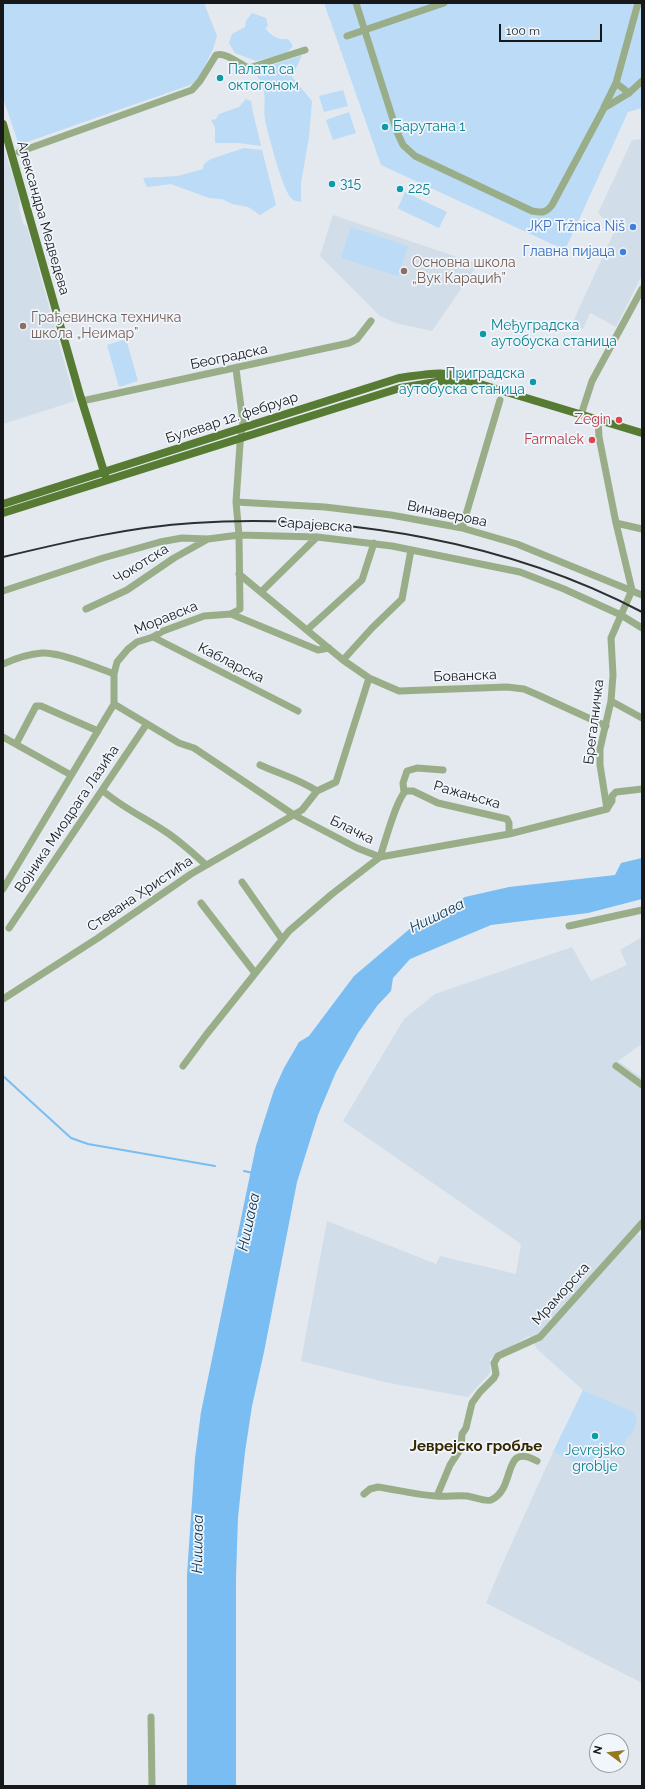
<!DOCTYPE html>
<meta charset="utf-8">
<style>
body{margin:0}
#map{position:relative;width:645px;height:1789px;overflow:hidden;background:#e3e9ee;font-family:Raleway,sans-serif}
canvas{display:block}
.frame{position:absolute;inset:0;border:4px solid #16181a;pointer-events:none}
.north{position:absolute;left:589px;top:1733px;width:40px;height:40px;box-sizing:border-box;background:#f0f6fc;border:1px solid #999da2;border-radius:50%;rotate:285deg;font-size:11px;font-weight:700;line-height:16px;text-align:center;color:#16181a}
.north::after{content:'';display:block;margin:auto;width:14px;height:18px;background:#957820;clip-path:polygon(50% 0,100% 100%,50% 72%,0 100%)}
.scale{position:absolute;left:499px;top:24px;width:103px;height:18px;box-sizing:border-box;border:2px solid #16181a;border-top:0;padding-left:5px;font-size:12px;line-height:14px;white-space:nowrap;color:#16181a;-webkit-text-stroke:3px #f0f6fc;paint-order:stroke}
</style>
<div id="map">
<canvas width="645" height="1789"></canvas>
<div class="frame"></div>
<div class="north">N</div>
<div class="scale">100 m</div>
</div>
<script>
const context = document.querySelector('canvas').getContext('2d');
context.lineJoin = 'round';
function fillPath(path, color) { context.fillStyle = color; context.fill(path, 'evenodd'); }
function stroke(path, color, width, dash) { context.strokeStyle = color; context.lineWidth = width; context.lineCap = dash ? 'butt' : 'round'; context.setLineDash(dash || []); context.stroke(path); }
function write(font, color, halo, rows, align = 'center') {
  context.font = font + ' Raleway,sans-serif'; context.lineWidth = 3.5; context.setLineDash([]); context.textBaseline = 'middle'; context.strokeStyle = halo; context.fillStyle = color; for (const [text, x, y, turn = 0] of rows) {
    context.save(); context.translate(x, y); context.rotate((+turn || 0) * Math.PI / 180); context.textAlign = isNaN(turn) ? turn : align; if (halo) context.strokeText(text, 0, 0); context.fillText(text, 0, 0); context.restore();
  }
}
fillPath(new Path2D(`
 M642,139v136l-26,52 -26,-14 -7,16 -11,-5 43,-94 -17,-17 34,-73z
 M3,145l14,45 3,12 -1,6 4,15 4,4 48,174 -72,23z
 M333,215l145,49 -46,67 -36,-8 -16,-7 -60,-60z
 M642,937v107l-24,17 24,17v151l-4,5 4,3v446l-156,-80 16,-38 51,-113 39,17 31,-20 11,-37 -51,-22 -45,-40 -9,-14 -39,23v14l-22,24 -79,-14 -88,-22 26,-140 109,43 4,-8 76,18 5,-30 -178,-123 61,-102 31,-25 137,-47 19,34 36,-16 -7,-15z`), '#d1dde8');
fillPath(new Path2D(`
 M3,3h201l13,33 -4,13 -15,31 -8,5 -166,58 -6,-1 -15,-44z
 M324,3h318v105l-14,4 -63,138 -184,-85z
 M252,13l14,5 2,8 -3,2c6,8 13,12 23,11l5,7 -6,7 -31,8 -21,-8 -6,-10 3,-9 13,-7 1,-6z
 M302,55l-10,22 20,24 -3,36 -8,46v19c-3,-1 -7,-1 -9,-3 -9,-7 -23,-62 -26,-75 -5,-22 5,-27 -10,-50l1,-4z
 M343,90l5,16 -24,6 -5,-16z
 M246,99l5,2c2,15 7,30 10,45l-22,-3h-24v-16l-4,-7 5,-1 3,-5 20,-7z
 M349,112l7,21 -23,7 -7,-20z
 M244,148l18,2 14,55 -16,10 -12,-8 -16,-3 -10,-5 -13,-1 -38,-14 -24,3 -4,-9 35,-2 25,-7 1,-5 7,-5z
 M405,192l42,20 -8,16 -40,-19 -1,-1z
 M351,227l57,19 -10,30 -57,-18z
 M126,339l12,42 -19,6 -12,-42z
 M583,1390l51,22 3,8 -5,14 -5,3 -4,12 -31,20 -39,-17z`), '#bcdbf6');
fillPath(new Path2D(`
 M642,858v41l-54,14 -97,12 -81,34 -17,19 -2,13 -14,15 -19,27 -22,39 -18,43 -21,67 -33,170 -12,54 -7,46 -7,65 -2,60v209h-49v-211l8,-117 6,-46 55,-266 18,-56 10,-22 15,-26 10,-6 45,-60 65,-55 21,-9 25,-15 44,-10 106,-12 6,-12z`), '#79bdf3');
stroke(new Path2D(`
 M3,1076l68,62 17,6 127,22
 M244,1171l9,2`), '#79bdf3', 2);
stroke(new Path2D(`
 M356,3l41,129 6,13 12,11 117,55c10,2 14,2 20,-6l52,-97 25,-15 13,-12
 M347,36l97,-33
 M616,83l13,10
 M604,107l12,-24 22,-80
 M19,152l173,-62 8,-9 16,-26c10,-3 23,9 33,13l56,-18
 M82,401l267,-58 8,-4 14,-18
 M581,415l11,-34 50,-92
 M598,420l1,17 17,86 16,67 -21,48 2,37 -2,26 -11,48v16l7,44
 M236,502l89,5 66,8 71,13 55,16 125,51
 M616,523l26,6
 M462,528l38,-128
 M239,574l104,86 26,18 30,13 108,-4 17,2 14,6 68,31
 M3,591l100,-33 57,-16 22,-4 26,1 31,-4 78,2 75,9 128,26 44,17 57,26 21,13
 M261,592l56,-55
 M86,609l41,-19 47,-32 34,-19
 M231,614l87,36 11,-2
 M307,630l55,-50 12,-37
 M153,637l145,74
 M343,660l29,-32 30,-29 9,-49
 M3,664c11,-5 26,-10 39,-11 18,-1 54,14 72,21
 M611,701l31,17
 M114,704l65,39 15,5 100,67 63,33 23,9 129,-23 98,-25
 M114,704v-30l3,-12 11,-13 9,-7 16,-5 10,-6 41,-15 27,-2 9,-5 -1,-74 -3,-33 4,-58 3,-22 -7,-53
 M3,737l68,38
 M16,744l20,-38h5l57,25
 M260,765c20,9 39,14 57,26
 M102,790c18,16 41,27 61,40 16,10 30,23 43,35
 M404,792l-1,-9 4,-12 10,-3 26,2
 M607,809l5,-8v-5l4,-4 26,-3
 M380,857c4,-12 17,-60 26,-66h7l25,12 69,16 2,4v11
 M242,882l40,57
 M3,889l111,-185
 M201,903l54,70
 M569,926l73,-16
 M9,928l137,-203
 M3,999l95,-61 93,-64 111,-64 15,-19 19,-9 33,-104
 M183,1066l23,-31 83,-104 43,-37 48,-37
 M616,1066l26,19
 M364,1494l6,-5 8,-2c20,3 39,8 58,9 10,1 21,-1 31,0 7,1 18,6 24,4 26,-11 10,-59 46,-39
 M437,1496l13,-31 11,-17 1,-14 4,-6 6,-25 8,-11 14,-14 2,-4 -2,-11 4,-7 42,-19 102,-114
 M151,1717l1,69`), '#99ae88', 7);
stroke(new Path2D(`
 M3,124l77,271 25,80
 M3,504l396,-126c24,-3 48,-10 71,3l172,52
 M3,513l397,-125 42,-7h27`), '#577b32', 8);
stroke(new Path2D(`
 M3,557c63,-15 126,-30 191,-34 149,-10 315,19 448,89`), '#2c2f31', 2);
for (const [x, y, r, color] of [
 [220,78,4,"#0f9aa8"],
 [385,127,4,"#0f9aa8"],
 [332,184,4,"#0f9aa8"],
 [400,189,4,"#0f9aa8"],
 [633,227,4,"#3f7fe0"],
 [623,252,4,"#3f7fe0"],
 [404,271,4,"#8d6e63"],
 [23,326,4,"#8d6e63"],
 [483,334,4,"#0f9aa8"],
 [533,382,4,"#0f9aa8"],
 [619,420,4,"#e0444e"],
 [592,440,4,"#e0444e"],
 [595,1436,4,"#0f9aa8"]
]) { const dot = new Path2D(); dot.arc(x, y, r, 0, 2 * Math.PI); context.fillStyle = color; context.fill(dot); stroke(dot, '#f0f6fc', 1.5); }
write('14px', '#0d838f', '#f0f6fc', [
 ["Палата са",228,70],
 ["октогоном",228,86],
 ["Барутана 1",393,127],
 ["315",340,184],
 ["225",408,189],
 ["Међуградска",491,326],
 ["аутобуска станица",491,342],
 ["Приградска",525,374,"right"],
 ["аутобуска станица",525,390,"right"],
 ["Jevrejsko",595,1451,"center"],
 ["groblje",595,1467,"center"]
], 'left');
write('14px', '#16181a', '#f0f6fc', [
 ["Александра Медведева",43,218,74],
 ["Београдска",229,357,-12],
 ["Булевар 12. фебруар",232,418,-18],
 ["Винаверова",447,514,12],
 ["Сарајевска",315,525,4],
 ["Чокотска",141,564,-32],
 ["Моравска",166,618,-22],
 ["Кабларска",231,663,27],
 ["Бованска",465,676,-2],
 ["Брегалничка",594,722,-83],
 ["Ражањска",467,795,16],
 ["Војника Миодрага Лазића",67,819,-56],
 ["Блачка",352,830,26],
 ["Стевана Христића",140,894,-34],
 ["Мраморска",561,1294,-48]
]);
write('14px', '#366cbe', '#f0f6fc', [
 ["JKP Tržnica Niš",625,227],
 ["Главна пијаца",615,252]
], 'right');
write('14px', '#785e54', '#f0f6fc', [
 ["Основна школа",412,263],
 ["„Вук Караџић”",412,279],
 ["Грађевинска техничка",31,318],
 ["школа „Неимар”",31,334]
], 'left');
write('14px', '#be3a42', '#f0f6fc', [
 ["Zegin",611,420],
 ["Farmalek",584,440]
], 'right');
write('italic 15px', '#0f3550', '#f0f6fc', [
 ["Нишава",437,916,-26],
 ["Нишава",249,1222,-78],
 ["Нишава",198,1544,-89]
]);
write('bold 15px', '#352800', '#f0f6fc', [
 ["Јеврејско гробље",476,1446]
]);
</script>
